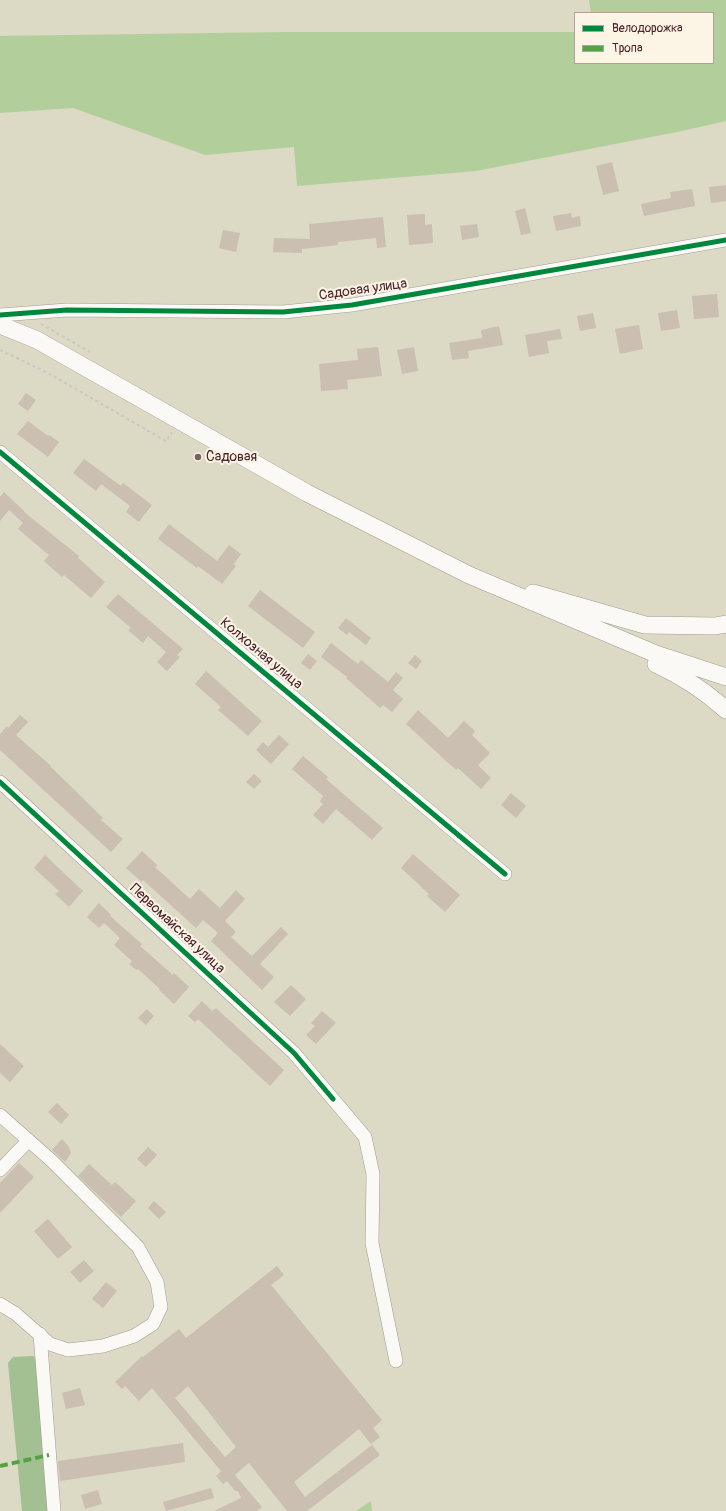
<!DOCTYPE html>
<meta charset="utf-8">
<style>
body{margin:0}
#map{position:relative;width:726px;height:1511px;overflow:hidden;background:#dcd9c4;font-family:Pangolin,sans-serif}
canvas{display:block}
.legend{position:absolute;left:574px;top:12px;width:140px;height:52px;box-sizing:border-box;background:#fcf5e5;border:1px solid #b59f9b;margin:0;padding:5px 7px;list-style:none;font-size:12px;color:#4a1f2b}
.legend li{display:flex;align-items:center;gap:8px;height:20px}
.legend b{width:20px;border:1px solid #b59f9b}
</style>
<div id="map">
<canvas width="726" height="1511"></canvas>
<ul class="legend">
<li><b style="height:5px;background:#00873e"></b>Велодорожка</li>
<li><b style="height:5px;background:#56a243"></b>Тропа</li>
</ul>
</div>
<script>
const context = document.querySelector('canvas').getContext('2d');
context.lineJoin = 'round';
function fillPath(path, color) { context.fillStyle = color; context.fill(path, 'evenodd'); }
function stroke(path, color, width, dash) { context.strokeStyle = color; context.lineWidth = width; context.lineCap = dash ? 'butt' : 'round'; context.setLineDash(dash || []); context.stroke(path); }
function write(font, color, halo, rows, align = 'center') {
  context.font = font + ' Pangolin,sans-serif'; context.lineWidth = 4; context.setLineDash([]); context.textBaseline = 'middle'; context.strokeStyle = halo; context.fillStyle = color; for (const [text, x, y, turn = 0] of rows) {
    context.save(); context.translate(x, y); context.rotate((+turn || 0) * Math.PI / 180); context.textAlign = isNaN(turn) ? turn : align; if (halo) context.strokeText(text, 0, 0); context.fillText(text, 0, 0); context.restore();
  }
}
fillPath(new Path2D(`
 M589,0h137v121l-44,10 -206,40 -179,15 -3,-39 -89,8 -132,-47 -73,5v-77l283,-4h292v31h138v-50h-122z
 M371,1501l1,10h-16z`), '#b2cf9b');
fillPath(new Path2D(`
 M33,1356l6,5 14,150h-31l-14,-148 5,-6z`), '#a3c092');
fillPath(new Path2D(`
 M612,162l7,29 -16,4 -7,-29z
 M726,185v16l-15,2 -2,-16z
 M692,189l3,17 -51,10 -3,-12 30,-6 -1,-6z
 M525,208l6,25 -10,2 -6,-24z
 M571,213l1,5 8,-2 1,10 -25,5 -3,-15z
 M425,214v11l7,-1 1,19 -24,2 -2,-30z
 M383,217l3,30 -9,1 -1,-10 -38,4v3l-36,4v4l-29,-1 1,-14 36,1 -1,-15z
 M477,224l2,13 -17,3 -2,-14z
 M223,230l17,3 -4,19 -17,-4z
 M717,294l2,23 -25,2 -2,-23z
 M677,310l3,18 -19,3 -3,-18z
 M593,313l3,15 -16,3 -3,-15z
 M639,325l4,24 -23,5 -5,-25z
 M499,326l4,19 -35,6 1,7 -17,2 -3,-17 33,-5 -1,-8z
 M560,329l2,10 -15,2 2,12 -20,4 -4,-22z
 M378,347l4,29 -35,4 1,9 -27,2 -2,-27 39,-4 -1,-11z
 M414,347l4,24 -16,3 -5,-24z
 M26,393l10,7 -8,11 -10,-7z
 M28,421l20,15 1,-1 10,7 -11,15 -31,-23z
 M84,459l37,27 2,-3 29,22 -13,17 -13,-10 4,-6 -29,-22 -5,7 -23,-18z
 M4,492l25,24 50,40 -1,2 27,24 -14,16 -27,-23 -2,2 -18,-16 5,-6 -31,-26 5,-6 -14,-13 -9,11v-24z
 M169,524l48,37 12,-16 12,9 -7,10 2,2 -14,18 -24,-18 -1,2 -39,-29z
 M260,590l55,42 -12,16 -55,-42z
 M118,594l65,55 -6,6 3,2 -13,14 -10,-9 9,-10 -18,-16 -5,7 -15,-13 3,-2 -25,-21z
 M346,618l25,20 -5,7 -17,-13 -2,3 -9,-7z
 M331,643l27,21 3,-4 27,22 8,-10 7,6 -10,12 10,9 -11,13 -9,-7 -3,3 -34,-30 1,-1 -26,-20z
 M308,654l9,7 -7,9 -9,-7z
 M415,655l7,6 -6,8 -8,-6z
 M206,671l56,50 -14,15 -30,-26 3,-3 -26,-23z
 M418,710l30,28 16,-17 11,10 -3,4 18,18 -12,12 13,13 -10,11 -23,-21 -2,2 -50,-46z
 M20,715l8,7 -12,13 35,31h-1l53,52 -2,2 22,19 -12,13 -111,-102v-16l7,-8 1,2z
 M279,735l10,9 -18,20 -15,-14 7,-8 5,5z
 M303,756l25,21 -2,2 57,49 -11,12 -36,-31 -13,15 -10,-9 10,-11 -3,-3 3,-5 -31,-27z
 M254,774l8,7 -8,8 -8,-7z
 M511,793l15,13 -10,12 -15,-13z
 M142,851l15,14 -2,2 35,32 9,-10 21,19 16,-18 9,9 -20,22 11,11 -5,5 21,19 29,-29 7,7 -28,30 14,13 -12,13 -51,-49 7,-8 -15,-13 -7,8 -53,-48 -1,2 -16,-14z
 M413,854l47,41 -15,17 -18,-16 2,-2 -28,-26z
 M45,855l38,36 -14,16 -14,-13 4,-3 -25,-23z
 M99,903l12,12 -1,1 32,28 -2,2 33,29 1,-2 15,14 -15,17 -15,-14 1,-1 -22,-20 -2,1 -7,-6 3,-3 -18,-16 6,-7 -16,-15 -5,5 -12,-11z
 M291,985l15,14 -16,17 -16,-14z
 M202,1001l10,10 4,-3 68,62 -14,16 -72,-67 -3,3 -7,-6z
 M147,1009l7,7 -8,9 -8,-7z
 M322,1011l14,12 -20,21 -10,-9 9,-9 -4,-3z
 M0,1044l24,22 -14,16 -10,-9z
 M57,1103l12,12 -8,9 -13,-12z
 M62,1139l7,8 2,6 -6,9 -13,-12z
 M148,1147l9,8 -11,12 -9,-8z
 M19,1163l15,14 -34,36v-30z
 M89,1164l23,21 3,-3 21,19 -15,16 -43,-41z
 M154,1201l12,11 -7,7 -11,-11z
 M48,1219l24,28 -14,12 -24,-28z
 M84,1260l10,11 -14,12 -10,-11z
 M277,1266l7,9 -13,10 111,135 -9,8 7,9 -9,7 -12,-15 -65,53 11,15 67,-52 8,10 -73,56h-20l-38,-48 -14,12 27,32 -5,4h-43l27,-13 -3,-7h-3l-8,-10 -4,3 -7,-8 5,-5 -69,-83 -13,13 -14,-15 -3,3 -7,-7 27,-26 1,1 36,-28 7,9zM188,1386l48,61 -11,10 -50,-59z
 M106,1282l11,9 -14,17 -11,-9z
 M80,1388l5,17 -19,4 -4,-16z
 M183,1443l2,19 -125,19 -2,-20z
 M211,1488l3,10 -48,13 -3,-9z
 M98,1490l4,14 -17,5 -4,-14z`), '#cabfb1');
const minor = new Path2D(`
 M0,315l67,-5 216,2 69,-7 374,-65
 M0,452l505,422
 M0,782l294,271 71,84 8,37 -1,69 24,118
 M0,1115l52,46 86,86 19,35 4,25 -8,17 -19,12 -31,10 -35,4 -18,-6 -34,-30 -16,-10
 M0,1170l28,-29
 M40,1334l14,177`);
const major = new Path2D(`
 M0,325l37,15 270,153 162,82 187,79 70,23
 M533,593l112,32 70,1 11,-2
 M656,664c26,12 49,27 70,46`);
stroke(minor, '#a39c92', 14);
stroke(major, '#a39c92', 18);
stroke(new Path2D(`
 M41,324l49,28
 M0,350l46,22 120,69 6,-9`), '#cbc7c3', 2, [3, 3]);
stroke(minor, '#faf9f6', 13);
stroke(major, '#faf9f6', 17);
stroke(new Path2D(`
 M0,1466l49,-11`), '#56a243', 4, [8, 4]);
stroke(new Path2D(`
 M0,315l67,-5 216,2 69,-7 374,-65
 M0,452l505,422
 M0,782l294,271 39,46`), '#00873e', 5);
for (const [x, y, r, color] of [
 [198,457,4,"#7d6061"]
]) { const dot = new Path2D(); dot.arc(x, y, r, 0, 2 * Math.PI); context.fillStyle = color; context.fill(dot); stroke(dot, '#fcf5e5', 1.5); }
write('14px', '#4a1f2b', '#fcf5e5', [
 ["Садовая улица",363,290,-8],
 ["Колхозная улица",261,654,40],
 ["Первомайская улица",177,929,43]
]);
write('14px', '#4a1f2b', '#fcf5e5', [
 ["Садовая",206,457]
], 'left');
</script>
